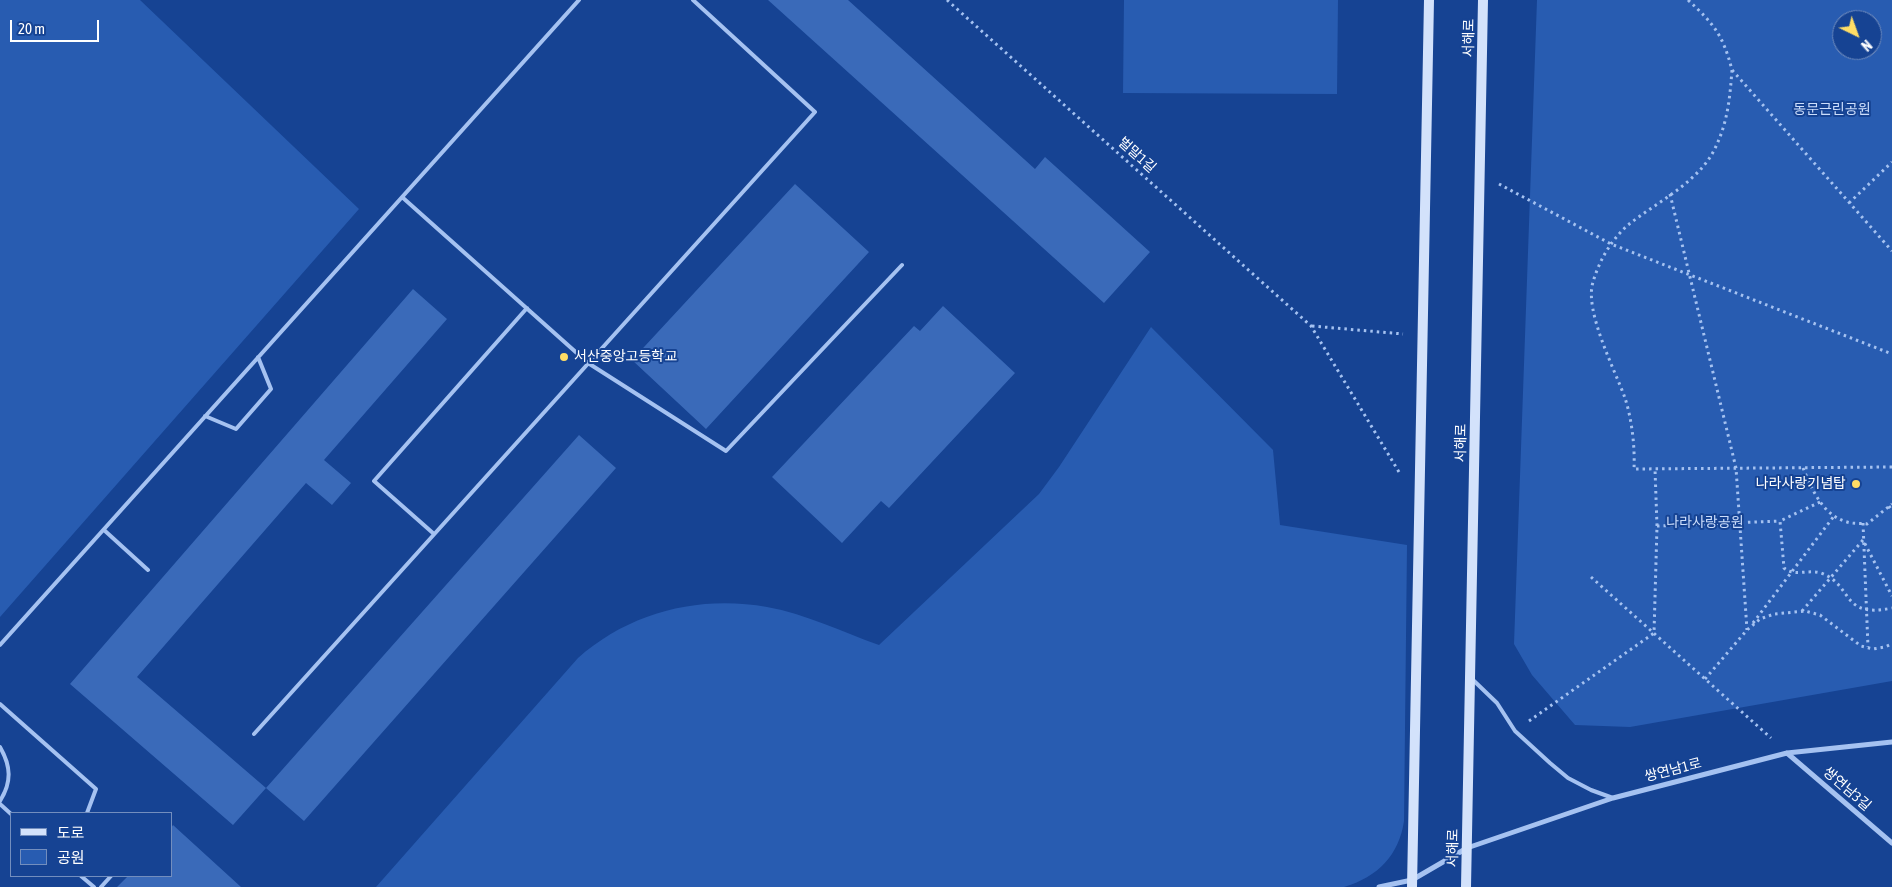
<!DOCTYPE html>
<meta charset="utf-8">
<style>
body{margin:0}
#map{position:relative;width:1892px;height:887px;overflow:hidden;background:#164393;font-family:"Asap Condensed","Noto Sans KR",sans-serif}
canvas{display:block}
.legend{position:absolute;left:10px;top:812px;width:162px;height:65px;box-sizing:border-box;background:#164393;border:1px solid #738ebe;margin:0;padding:6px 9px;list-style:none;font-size:15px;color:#fff}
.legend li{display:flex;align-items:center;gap:10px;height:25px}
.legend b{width:25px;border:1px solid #738ebe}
.north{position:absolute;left:1832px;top:10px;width:50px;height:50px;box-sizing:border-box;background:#164393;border:1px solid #738ebe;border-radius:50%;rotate:138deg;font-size:14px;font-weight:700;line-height:20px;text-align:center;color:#fff}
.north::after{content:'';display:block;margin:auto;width:18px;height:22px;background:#ffdd65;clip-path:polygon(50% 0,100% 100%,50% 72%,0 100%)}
.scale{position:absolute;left:10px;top:20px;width:89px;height:22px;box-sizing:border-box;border:2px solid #fff;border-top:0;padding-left:6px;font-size:15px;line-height:18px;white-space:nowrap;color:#fff;-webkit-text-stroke:4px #164393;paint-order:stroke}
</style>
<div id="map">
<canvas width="1892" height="887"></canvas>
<ul class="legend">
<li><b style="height:6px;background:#d3e2fb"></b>도로</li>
<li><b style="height:14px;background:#285cb1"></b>공원</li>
</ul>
<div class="north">N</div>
<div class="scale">20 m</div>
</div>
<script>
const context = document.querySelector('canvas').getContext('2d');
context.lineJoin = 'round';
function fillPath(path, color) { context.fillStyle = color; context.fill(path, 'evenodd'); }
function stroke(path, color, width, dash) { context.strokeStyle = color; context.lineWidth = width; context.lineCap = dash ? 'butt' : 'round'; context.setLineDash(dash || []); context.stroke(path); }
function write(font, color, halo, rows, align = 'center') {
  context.font = font + ' "Asap Condensed","Noto Sans KR",sans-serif'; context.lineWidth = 4; context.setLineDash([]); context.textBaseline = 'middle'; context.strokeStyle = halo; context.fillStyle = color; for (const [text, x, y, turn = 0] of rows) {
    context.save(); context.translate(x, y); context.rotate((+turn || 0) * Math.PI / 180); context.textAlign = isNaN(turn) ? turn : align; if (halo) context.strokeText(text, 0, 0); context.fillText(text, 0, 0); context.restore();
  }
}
fillPath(new Path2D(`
 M0,0h140l219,209 -359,408z
 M1124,0h214l-1,94 -214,-1z
 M1537,0h355v681l-262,46 -55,-2 -43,-50 -18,-31zM1842,20h30v30h-30z
 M1151,327l122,123 7,75 127,20 -3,276c-5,34 -26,56 -60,66h-968l202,-229c52,-46 121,-63 189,-51 39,7 75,25 112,38l160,-151 20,-27z`), '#285cb1');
fillPath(new Path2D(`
 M768,0h80l187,169 10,-12 105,95 -46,51z
 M795,184l74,68 -163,177 -74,-69z
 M413,289l34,30 -123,141 27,23 -19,22 -26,-22 -169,194 129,111 -33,37 -163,-141z
 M943,306l72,67 -126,135 -8,-7 -39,42 -70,-66 142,-151 6,5z
 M579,435l37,33 -312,353 -38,-33z
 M173,825l68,62h-124l11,-11h43v-48z`), '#3a6ab9');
stroke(new Path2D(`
 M947,0l364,326 88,146
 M1688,0c26,24 35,35 44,70l160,181
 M1732,70c-2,26 -4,50 -15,74 -15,37 -59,57 -89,81 -17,15 -29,36 -35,57 -9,29 22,88 32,116 7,22 10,49 9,71l258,-2
 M1499,184l112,60 281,110
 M1670,194l66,274 11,162
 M1849,203l43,-41
 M1312,326l91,8
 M1803,468c9,21 19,47 44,54 6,2 13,1 20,2l25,-20
 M1820,502l-40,19 4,47c11,9 24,1 37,5 33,12 19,46 71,35
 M1889,506l3,5
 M1863,523l5,124
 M1657,526l123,-5
 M1591,577l180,161
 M1802,611l61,-71 29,56
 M1753,623l81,-107
 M1705,679l42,-49 13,-11 14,-5 31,-3 15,4 41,31 12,3 12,-2 7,-3
 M1529,721l125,-88 3,-107 -2,-57`), '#a5c2f1', 3, [2.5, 4]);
stroke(new Path2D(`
 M402,197l186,166 138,88 176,-186
 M205,416l31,13 35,-40 -13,-32
 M104,530l44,40
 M434,534l-60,-53 153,-173
 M0,645l579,-645
 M1472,679l25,24 18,28 35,32 18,15 23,12 22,8
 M0,704l96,85 -9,24
 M254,734l561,-622 -122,-112
 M0,747c11,19 12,35 0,54
 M0,804l11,10
 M81,876l13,11
 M101,887l10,-11`), '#a5c2f1', 4);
stroke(new Path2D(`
 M1787,753l105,90
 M1379,887l33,-7 55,-32 146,-50 174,-45 105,-11`), '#a5c2f1', 5);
stroke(new Path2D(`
 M1412,887l17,-887
 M1466,887l17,-887`), '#d3e2fb', 10);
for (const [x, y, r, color] of [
 [564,357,5,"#ffdd65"],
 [1856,484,5,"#ffdd65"]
]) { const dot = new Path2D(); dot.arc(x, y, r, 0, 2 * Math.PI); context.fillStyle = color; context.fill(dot); stroke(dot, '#164393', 2); }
write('14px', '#fff', '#164393', [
 ["서해로",1469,38,-89],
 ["벌말1길",1137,155,42],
 ["서해로",1461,443,-89],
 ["쌍연남1로",1673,770,-14],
 ["쌍연남3길",1847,789,41],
 ["서해로",1453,848,-89]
]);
write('14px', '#ccdefc', '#164393', [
 ["동문근린공원",1832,110],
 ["나라사랑공원",1705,523]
]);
write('14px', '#fff', '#164393', [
 ["서산중앙고등학교",574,357],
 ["나라사랑기념탑",1846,484,"right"]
], 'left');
</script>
